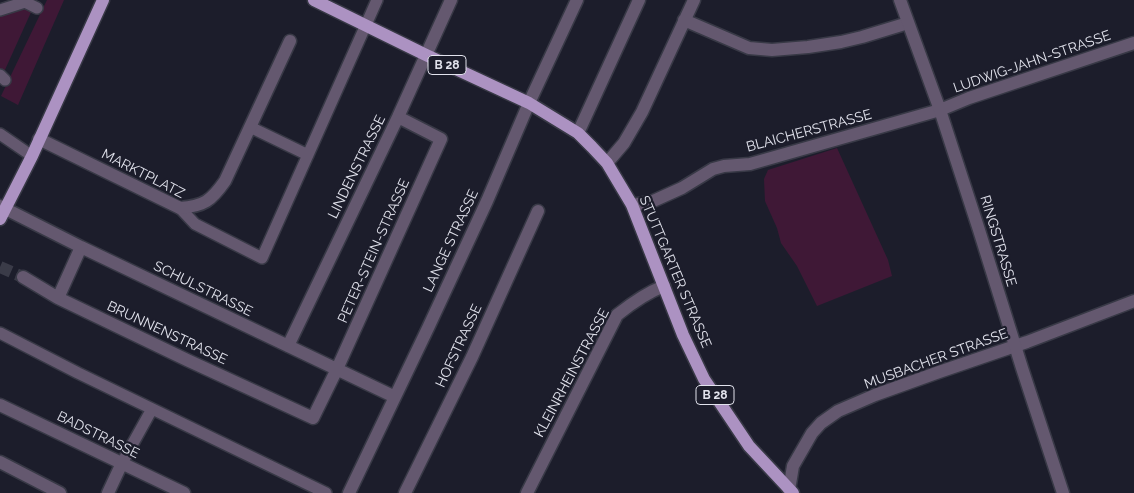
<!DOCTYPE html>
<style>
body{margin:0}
canvas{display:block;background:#1c1d2b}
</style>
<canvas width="1134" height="493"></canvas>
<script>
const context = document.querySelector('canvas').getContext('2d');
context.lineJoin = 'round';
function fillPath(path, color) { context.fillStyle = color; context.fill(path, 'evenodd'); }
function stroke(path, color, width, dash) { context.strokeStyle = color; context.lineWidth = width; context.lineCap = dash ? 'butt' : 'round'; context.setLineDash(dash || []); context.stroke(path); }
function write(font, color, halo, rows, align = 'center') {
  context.font = font + ' Raleway,sans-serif'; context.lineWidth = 4.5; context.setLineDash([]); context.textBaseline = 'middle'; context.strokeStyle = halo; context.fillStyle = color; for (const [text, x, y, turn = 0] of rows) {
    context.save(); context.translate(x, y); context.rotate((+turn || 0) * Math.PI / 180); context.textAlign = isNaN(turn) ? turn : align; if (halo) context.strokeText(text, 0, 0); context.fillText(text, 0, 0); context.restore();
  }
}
fillPath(new Path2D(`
 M47,0h17l-46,105 -17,-9z
 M24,7l8,3 -28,62 -4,-3v-54z
 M837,148l51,112 4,16 -75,30 -20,-40 -16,-23 -4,-15 -12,-27 -1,-22 4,-9z`), '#3f1836');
stroke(new Path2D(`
 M0,267l23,10`), '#3a3b48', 12, [12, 6]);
const pedestrian = new Path2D(`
 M0,10l25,-8 12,6
 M0,75l5,5
 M250,127l58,28
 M0,134l32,22
 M180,208l15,16 67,34 115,-258
 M0,333l78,40 248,120
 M122,463l30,-54`);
const minor = new Path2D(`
 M684,20l65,28 23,2 36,-3 33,-5 21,-5 46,-14
 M578,133l61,-133
 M39,139l141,69c24,-2 31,-7 45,-27l65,-140
 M607,163l17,-20 18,-31 52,-112
 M632,205l19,-3 31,-14 31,-19 11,-3 26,-2 190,-54
 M0,206l81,41 314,150
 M81,247l-23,51 129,62 126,58 24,-49 104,-230 -43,-22
 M23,277l35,21
 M288,346l110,-229 53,-117
 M0,405l184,88
 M0,462l60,31
 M789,490l4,-24 19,-33 9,-10 17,-12 37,-16 64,-23 88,-30 107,-41
 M108,493l14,-30
 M349,493l79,-165 59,-127 42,-98 48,-103
 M405,493l67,-136 66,-146
 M527,493l90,-178c15,-12 29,-22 47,-29`);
const tertiary = new Path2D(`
 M900,0l40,110 39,120 43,138 41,125
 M940,110l29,-12 165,-55`);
const primary = new Path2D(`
 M314,0l112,55 103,48 49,30 14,14 15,16 25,42 51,130 21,44 45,67 44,47
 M0,219l32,-63 71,-156`);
stroke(pedestrian, '#383946', 14);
stroke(minor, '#383946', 15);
stroke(tertiary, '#383946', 15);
stroke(primary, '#383946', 15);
stroke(pedestrian, '#64586f', 11);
stroke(minor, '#64586f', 12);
stroke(tertiary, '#64586f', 12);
stroke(primary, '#ac92c2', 12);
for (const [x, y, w] of [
 [447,65,38],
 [715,395,38]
]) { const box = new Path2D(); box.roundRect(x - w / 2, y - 9.5, w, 19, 4); context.fillStyle = '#1c1d2b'; context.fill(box); stroke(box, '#e2e3ed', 1); }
write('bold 12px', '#e2e3ed', null, [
 ["B 28",447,65],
 ["B 28",715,395]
]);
write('14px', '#e2e3ed', '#1c1d2b', [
 ["LUDWIG-JAHN-STRASSE",1032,62,-19],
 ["BLAICHERSTRASSE",809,131,-15],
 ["LINDENSTRASSE",357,167,-64],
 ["MARKTPLATZ",143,174,27],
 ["LANGE STRASSE",451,241,-65],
 ["RINGSTRASSE",998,241,73],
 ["PETER-STEIN-STRASSE",374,251,-66],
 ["STUTTGARTER STRASSE",675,272,67],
 ["SCHULSTRASSE",203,289,26],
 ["BRUNNENSTRASSE",167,333,25],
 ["HOFSTRASSE",459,346,-65],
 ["MUSBACHER STRASSE",936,359,-20],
 ["KLEINRHEINSTRASSE",572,373,-62],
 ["BADSTRASSE",98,435,26]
]);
</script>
